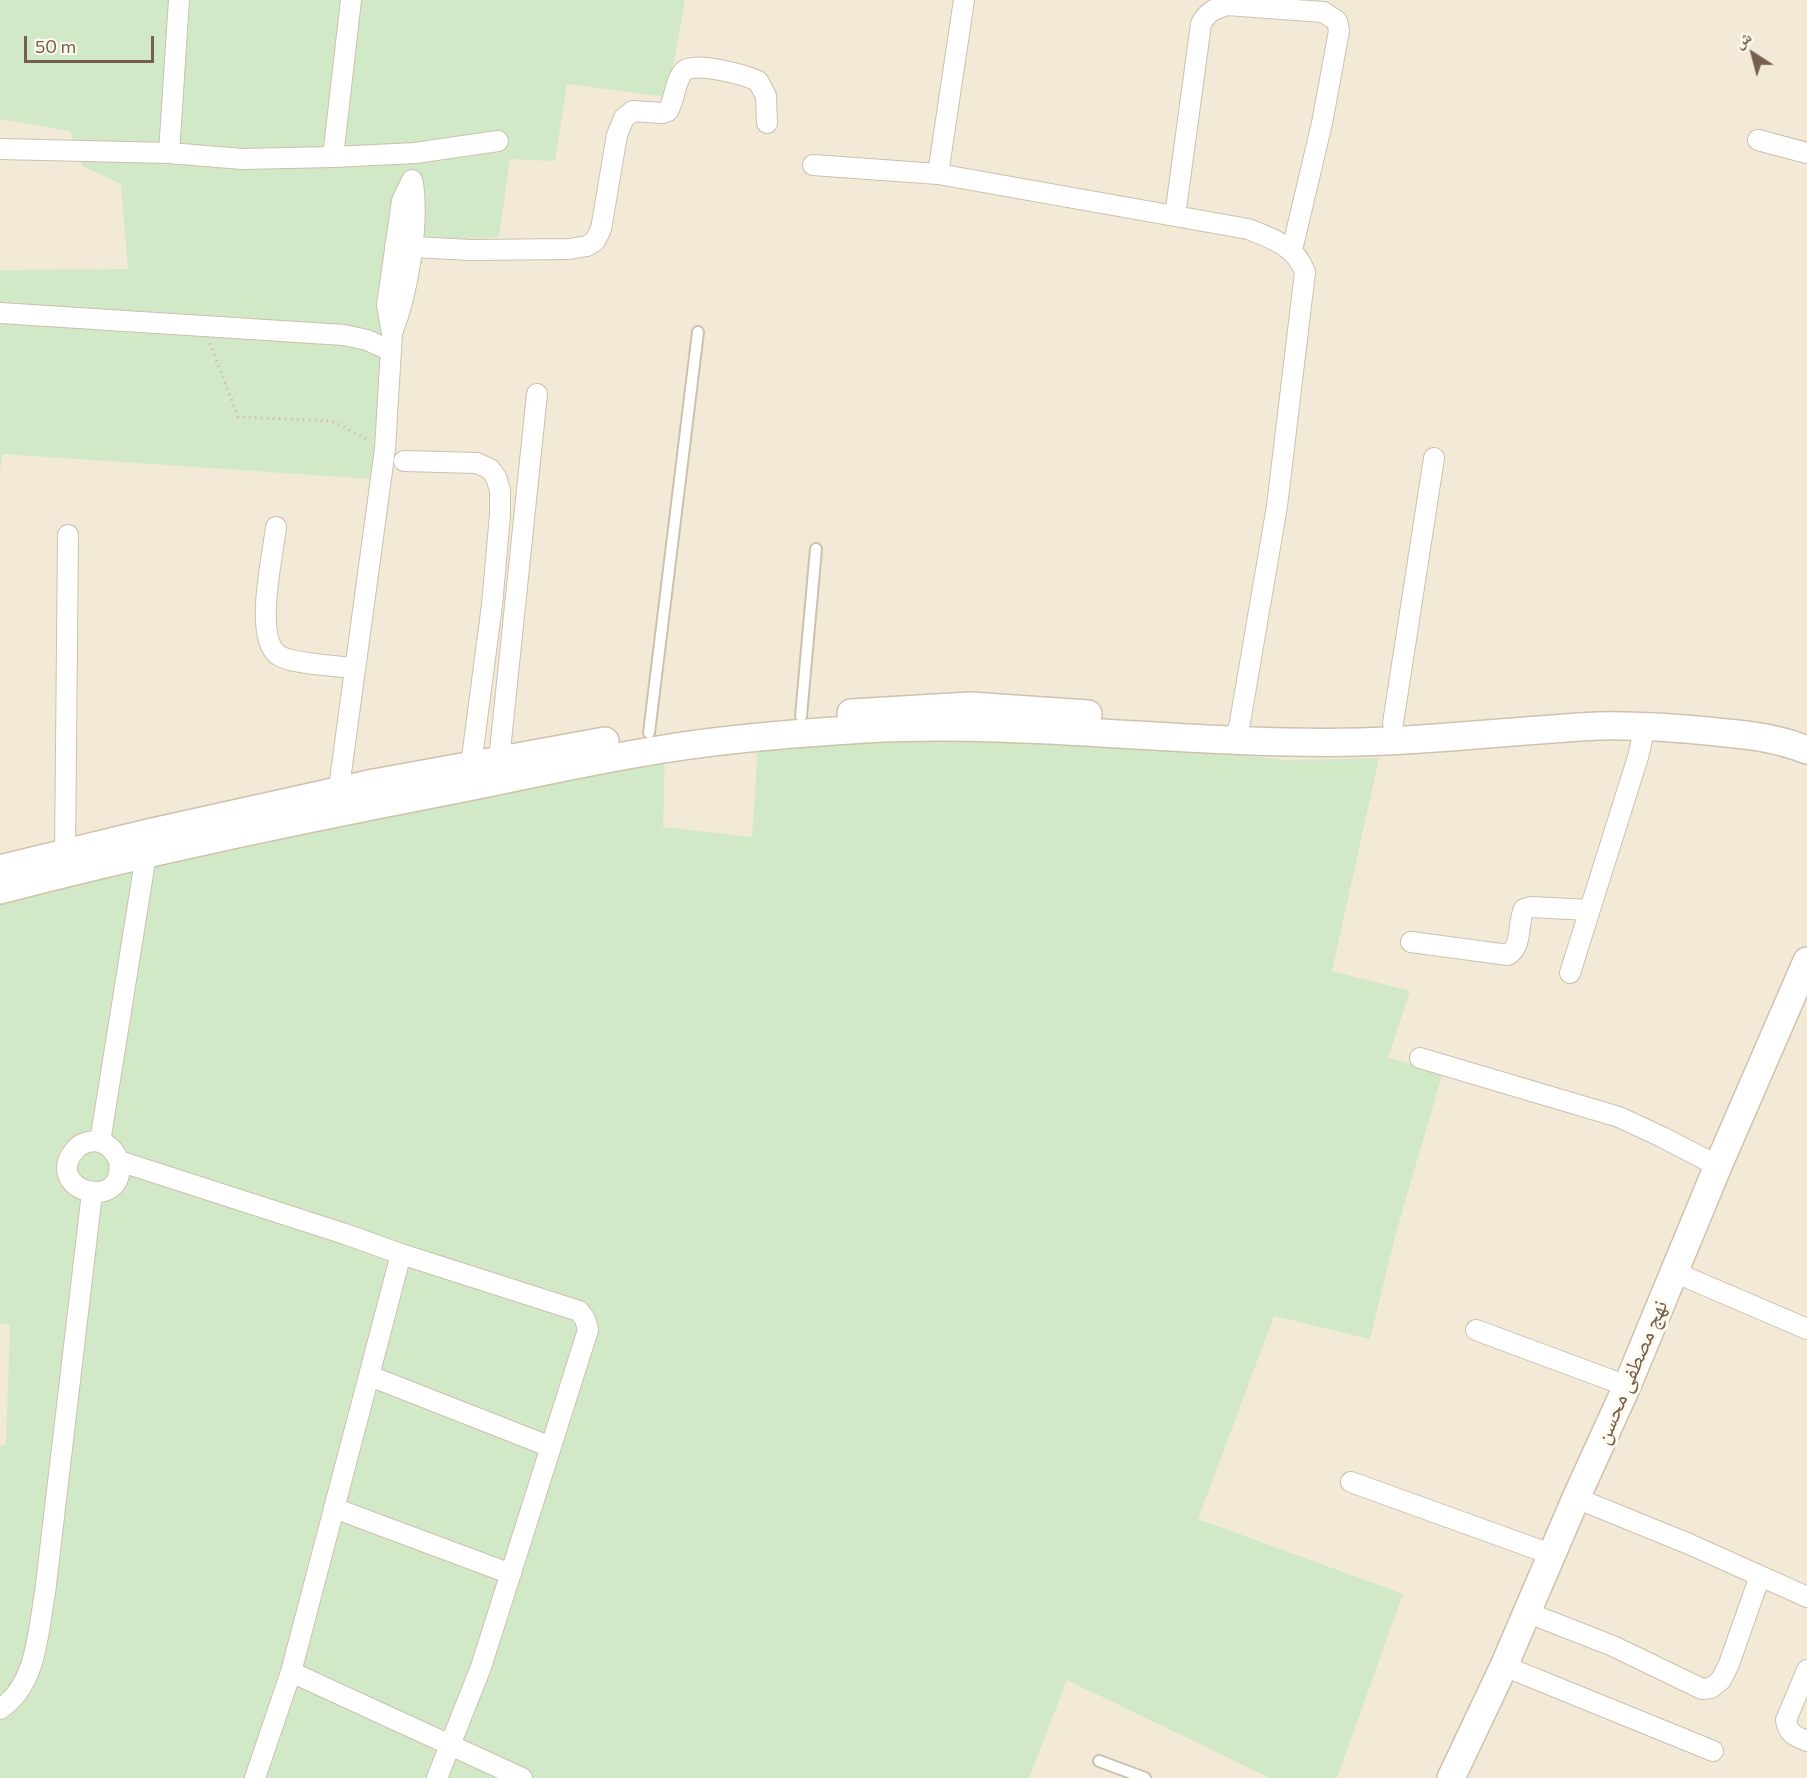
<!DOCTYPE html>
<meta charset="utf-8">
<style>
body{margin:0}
#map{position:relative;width:1807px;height:1778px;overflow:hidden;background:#fcf6e9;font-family:Commissioner,"Noto Naskh Arabic",sans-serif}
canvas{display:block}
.north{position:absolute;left:1723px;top:24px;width:60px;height:60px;-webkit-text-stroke:4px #fefaef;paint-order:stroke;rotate:324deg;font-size:16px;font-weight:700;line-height:24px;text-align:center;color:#75604d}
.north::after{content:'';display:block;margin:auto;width:21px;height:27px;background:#75604d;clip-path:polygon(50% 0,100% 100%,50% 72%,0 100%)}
.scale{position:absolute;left:24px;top:36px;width:130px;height:27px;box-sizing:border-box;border:3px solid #75604d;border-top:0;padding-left:8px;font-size:18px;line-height:21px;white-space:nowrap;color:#75604d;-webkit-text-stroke:4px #fefaef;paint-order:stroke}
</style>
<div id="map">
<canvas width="1807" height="1778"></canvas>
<div class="north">ش</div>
<div class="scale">50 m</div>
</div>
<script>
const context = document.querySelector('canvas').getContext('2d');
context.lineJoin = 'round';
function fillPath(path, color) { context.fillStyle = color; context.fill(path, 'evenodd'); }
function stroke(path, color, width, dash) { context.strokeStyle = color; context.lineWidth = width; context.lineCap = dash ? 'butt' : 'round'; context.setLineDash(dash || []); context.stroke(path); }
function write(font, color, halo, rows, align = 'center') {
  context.font = font + ' Commissioner,"Noto Naskh Arabic",sans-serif'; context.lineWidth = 6; context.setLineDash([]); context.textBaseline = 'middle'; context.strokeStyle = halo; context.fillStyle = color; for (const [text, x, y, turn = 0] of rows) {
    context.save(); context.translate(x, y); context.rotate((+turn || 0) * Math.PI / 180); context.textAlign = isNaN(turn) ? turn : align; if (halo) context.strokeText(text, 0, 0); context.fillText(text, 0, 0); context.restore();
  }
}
fillPath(new Path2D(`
 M0,0h1807v1778h-1807z`), '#f3e9d7');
fillPath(new Path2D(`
 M0,0h685l-17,97 -101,-13 -12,77 -45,-2 -11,78 -60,3 -29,16 -38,223 -369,-25 -3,16v-200l128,-1 -7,-85 -39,-18 -12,-35 -70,-12z
 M942,730l150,8 194,22 93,-2 -47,213 78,20 -22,67 55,13 -47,162 -26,106 -96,-23 -76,203 205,75 -66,184h-67l-203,-98 -38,98h-1029v-333h6l4,-120 -10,-2v-424l179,-42 486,-101 -2,71 89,10 6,-91z`), '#d1e9c7');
const lane = new Path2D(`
 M801,716l15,-167
 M649,733l49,-401
 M1099,1761l46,17`);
const street = new Path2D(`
 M1758,140l49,13
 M0,149l169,4 73,6 91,-2 82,-4 83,-12
 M169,153l10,-153
 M333,157l18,-157
 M813,165l125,9 310,55c23,9 48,17 57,43l-28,234 -37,216 -5,19
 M938,174l26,-174
 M1175,216l26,-192c6,-12 13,-15 26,-19l96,7 14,9 2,10 -17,92 -30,127
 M395,246l76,4 98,-1 18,-3 8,-5 6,-12 16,-94 7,-17 9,-7 29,2 6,-2c7,-12 7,-31 16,-40 10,-10 61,4 74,10l8,15 1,27
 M0,313l344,22 23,5 24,11
 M392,333c16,-40 27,-107 21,-150
 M404,461l73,2 13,6 6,8 4,13v25l-8,90 -21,160
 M276,527c-3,28 -22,108 1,127 11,10 61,12 77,14
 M1393,723l41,-265
 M499,760l38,-366
 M337,802l48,-353 7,-116 -5,-28 15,-104 10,-21
 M65,854l3,-319
 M1411,942l97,13c15,-9 9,-32 16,-46l7,-2 58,3
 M1570,973l68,-216 7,-30
 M1420,1058l199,59 43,20 56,29
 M100,1142l46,-287
 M119,1161c8,54 -78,29 -44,-11 5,-7 16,-10 25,-8 9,2 15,10 19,19l226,73 56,20 -110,418 -36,106
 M401,1254l178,57 6,8 3,11 -107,337 -44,111
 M1674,1272l133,57
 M1476,1330l151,56
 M370,1376l181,71
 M1351,1482l202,73
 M1576,1498l113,46 118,53
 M334,1508l177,66
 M1526,1612l87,34 89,43 9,-1 10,-8 8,-16 31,-88
 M1504,1666l209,85
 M1807,1670l-21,50c2,14 9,16 21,21
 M291,1672l231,106
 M0,1709c37,-24 38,-78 45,-116l47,-400`);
const secondary = new Path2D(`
 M851,713l119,-7 118,8
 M0,869l152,-37 222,-49 231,-42
 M0,890c148,-39 298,-70 448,-99 72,-14 144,-31 216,-42 66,-11 134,-16 201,-20 165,-9 330,17 495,13 80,-2 159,-12 238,-16 40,-1 80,2 119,6 32,3 60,6 90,18
 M1451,1778l53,-112 72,-168 51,-112 91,-220 89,-205`);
stroke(lane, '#cdc0af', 14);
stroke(street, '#cdc0af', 22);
stroke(secondary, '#d0c1ad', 30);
stroke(new Path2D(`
 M210,343l28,74 94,4 35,18`), '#d5bda4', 3, [1.5, 4.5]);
stroke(lane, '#fff', 10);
stroke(street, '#fff', 20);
stroke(secondary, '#fff', 27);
write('22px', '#75604d', '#fefaef', [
 ["نهج مصطفى محسن",1631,1372,-67]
]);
</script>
